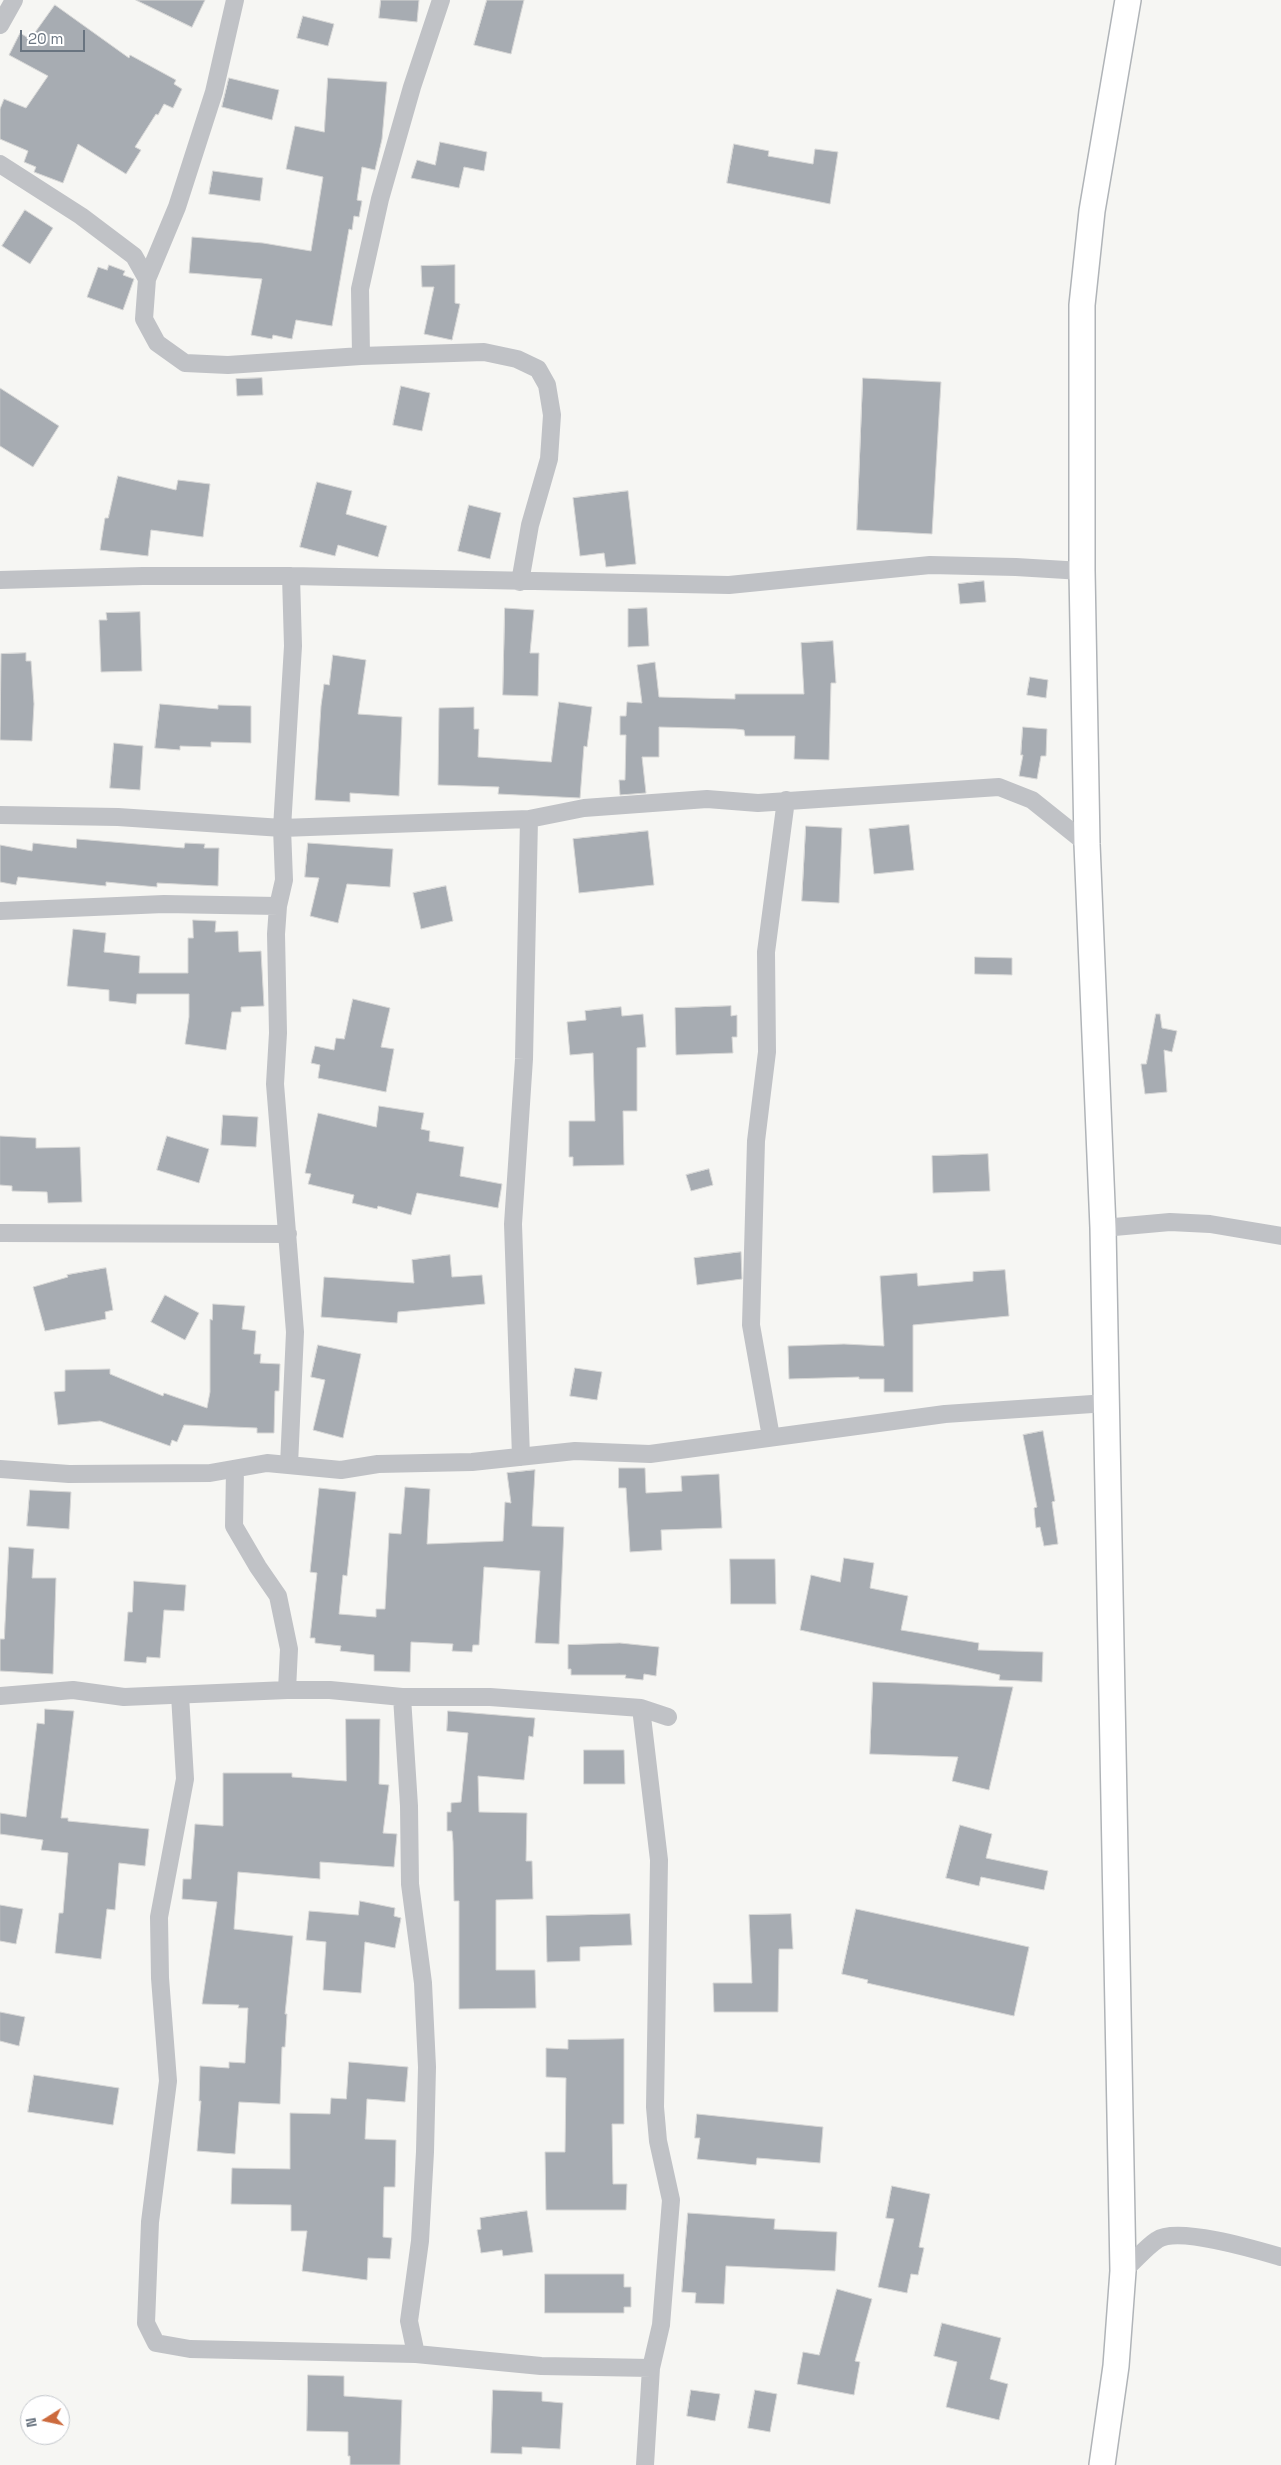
<!DOCTYPE html>
<style>
body{margin:0}
#map{position:relative;width:1281px;height:2465px;overflow:hidden;background:#f6f6f3;font-family:"Space Grotesk",sans-serif}
canvas{display:block}
.north{position:absolute;left:20px;top:2395px;width:50px;height:50px;box-sizing:border-box;background:#fff;border:1px solid #c3c7cc;border-radius:50%;rotate:260deg;font-size:14px;font-weight:700;line-height:20px;text-align:center;color:#697480}
.north::after{content:'';display:block;margin:auto;width:18px;height:22px;background:#cc6a3d;clip-path:polygon(50% 0,100% 100%,50% 72%,0 100%)}
.scale{position:absolute;left:20px;top:30px;width:65px;height:22px;box-sizing:border-box;border:2px solid #697480;border-top:0;padding-left:6px;font-size:15px;line-height:18px;white-space:nowrap;color:#697480;-webkit-text-stroke:4px #fff;paint-order:stroke}
</style>
<div id="map">
<canvas width="1281" height="2465"></canvas>
<div class="north">N</div>
<div class="scale">20 m</div>
</div>
<script>
const context = document.querySelector('canvas').getContext('2d');
context.lineJoin = 'round';
function fillPath(path, color) { context.fillStyle = color; context.fill(path, 'evenodd'); }
function stroke(path, color, width, dash) { context.strokeStyle = color; context.lineWidth = width; context.lineCap = dash ? 'butt' : 'round'; context.setLineDash(dash || []); context.stroke(path); }
const building = new Path2D(`
 M136,0h69l-13,27z
 M381,0h38l-2,22 -38,-4z
 M487,0h37l-13,54 -37,-9z
 M55,5l74,53 1,-3 46,25 -2,4 8,5 -9,19 -9,-4 -6,11 -2,-1 -21,33 6,3 -15,24 -48,-30 -15,39 -29,-11 2,-5 -12,-5 4,-11 -28,-12v-30l4,-10 22,9 22,-32 -39,-21 11,-22 10,6z
 M303,16l31,8 -6,22 -31,-8z
 M229,78l50,12 -7,30 -50,-13z
 M328,78l59,4 -5,57 -7,31 -13,-3 -5,33 5,1 -3,16 -5,-1 -2,14 -3,-1 -17,97 -36,-6 -4,19 -19,-4 -1,4 -21,-4 11,-56 -73,-6 3,-36 71,6 48,8 12,-74 -37,-8 9,-43 29,6z
 M440,142l47,10 -3,19 -20,-4 -5,21 -48,-10 6,-18 18,5z
 M734,144l35,7 -1,5 45,8 2,-15 23,3 -8,52 -103,-21z
 M213,171l50,7 -3,23 -51,-7z
 M25,210l28,18 -23,36 -28,-18z
 M109,265l16,6 -2,4 11,4 -11,31 -36,-13 11,-30 9,3z
 M455,265v38l5,1 -8,36 -28,-6 10,-47h-12l-1,-21z
 M262,378l1,17 -26,1 -1,-17z
 M863,378l78,4 -9,152 -75,-4z
 M401,386l29,7 -8,38 -29,-6z
 M0,388l59,38 -26,41 -33,-21z
 M118,476l58,14 2,-10 32,4 -7,53 -52,-7 -3,26 -48,-6 5,-32h3z
 M317,482l35,9 -6,23 41,12 -9,31 -40,-12 -3,11 -35,-9z
 M628,491l8,73 -30,3 -2,-14 -24,3 -7,-58z
 M469,505l32,8 -11,46 -32,-8z
 M984,581l2,21 -26,2 -2,-20z
 M505,608l29,2 -4,43h9l-1,43 -35,-1z
 M647,608l2,38 -21,1v-38z
 M140,612l2,59 -41,1 -2,-52h8l-1,-7z
 M833,641l3,42h-5l-2,77 -35,-1 1,-23h-50l-1,-6 -8,-1 -77,-2v30h-17l4,36 -26,2 -1,-15h6l1,-45h-6v-19h6l1,-14 15,1 -5,-38 18,-3 4,35 76,2v-5h69l-3,-51z
 M26,653v8h5l3,43 -2,37 -32,-1 1,-86z
 M333,655l33,5 -8,54 44,3 -3,79 -49,-3v9l-35,-2 6,-94 3,-22 5,1z
 M1030,677l18,3 -2,18 -19,-3z
 M559,702l33,5 -5,40 -3,-1 -4,52 -82,-4 1,-7 -61,-2 1,-77 35,-1v22h5l-1,28 73,5z
 M160,704l58,5v-4l33,1v37l-40,-1v5l-31,-1v4l-25,-2z
 M1023,727l24,2 -1,27h-5l-4,23 -18,-3 4,-21h-2z
 M114,743l29,3 -3,44 -30,-2z
 M909,825l5,45 -40,4 -5,-45z
 M806,826l36,2 -3,75 -37,-2z
 M648,831l6,54 -75,8 -6,-54z
 M77,839l107,9 1,-5 20,1 -1,4h15l-1,38 -61,-3v4l-51,-5v4l-88,-9 -2,8 -16,-3v-37l32,6 1,-8 43,5z
 M308,843l85,6 -3,38 -43,-3 -9,39 -28,-7 9,-38 -14,-1z
 M446,886l7,35 -32,8 -8,-36z
 M193,920l23,1 -1,11 23,-1 1,21 22,-1 3,55 -23,1v5h-9l-6,38 -41,-6 4,-27v-23h-52l-1,10 -27,-3v-11l-42,-4 6,-57 33,4 -2,19 36,4 -1,17h49v-35h5z
 M975,957l37,1v17l-37,-1z
 M353,999l37,9 -9,39 13,2 -8,43 -68,-14 2,-13 -9,-2 4,-17 19,4 2,-12 8,1z
 M731,1006v10l6,-1v22h-5l1,16 -57,2 -1,-47z
 M621,1007l1,9 21,-2 3,33 -9,1v63h-14l1,54 -51,1v-9h-4v-36h26l-2,-68 -23,2 -3,-33 19,-2 -1,-9z
 M1156,1014h4l2,14 15,3 -5,21 -8,-2 3,42 -22,2 -4,-30h5z
 M379,1106l45,7 -3,16 9,2 -1,10 35,6 -4,29 42,8 -4,24 -81,-15 -6,22 -33,-9 -1,3 -25,-6 2,-8 -46,-11 3,-10 -6,-1 13,-60 58,14z
 M223,1115l35,2 -2,30 -35,-2z
 M0,1136l36,2v10l44,-1 2,55 -34,1 -1,-11 -35,-1v-5l-12,-1z
 M167,1136l42,13 -10,34 -42,-13z
 M988,1154l2,37 -57,2 -1,-37z
 M709,1169l4,16 -22,6 -5,-16z
 M741,1252l1,27 -45,6 -3,-27z
 M450,1255l2,22 30,-2 3,29 -87,8 -1,11 -76,-6 3,-40 90,6 -2,-23z
 M106,1268l7,42 -8,2 1,7 -61,12 -12,-44 35,-10 -1,-2z
 M1005,1270l4,46 -96,9v67h-29v-13h-25v-2l-70,2 -1,-33 56,-2 40,2 -4,-70 37,-3 1,13 55,-5v-9z
 M165,1295l34,18 -14,27 -34,-18z
 M213,1304l32,2 -3,23 14,2 -2,23h7l-1,9 20,1 -1,27h-4l-1,42h-17v-5l-73,-3 -7,17 -5,-2 -2,6 -70,-25 -42,4 -4,-33 11,-1v-21l45,-1v5l53,22 1,-3 43,15 3,-16v-73l2,1z
 M318,1345l43,9 -18,84 -30,-8 12,-50 -14,-3z
 M575,1368l27,4 -5,28 -27,-4z
 M1043,1431l12,70 -3,1 6,42 -14,2 -4,-19 -4,1 -2,-20 3,-1 -14,-72z
 M619,1468h26l1,25 36,-2 -1,-15 38,-2 3,54 -61,2 1,20 -32,2 -4,-64h-7z
 M535,1470l-3,56 32,1 -5,117 -24,-1 5,-72 -56,-4 -5,78h-6l-1,7 -20,-1 1,-7 -42,-2 -1,30 -36,-1v-16l-34,-4 1,-5 -26,-3v-5h-5l7,-65 -7,-1 9,-84 37,4 -9,84 -4,-1 -4,39 37,3v-8h9l4,-76 12,1 4,-47 25,2 -3,55 76,-3 2,-39 6,1 -4,-30z
 M30,1490l41,2 -2,37 -42,-3z
 M9,1547l25,2 -2,29h24l-3,96 -53,-3v-32h4z
 M844,1558l30,5 -4,25 38,8 -7,34 78,13 -1,7 65,2 -1,30 -43,-2 1,-5 -200,-45 11,-55 29,7z
 M730,1559h45l1,45h-45z
 M134,1581l52,4 -2,26 -20,-1 -4,48 -13,-1 -1,6 -22,-2 4,-49h4z
 M620,1643l39,4 -3,29 -12,-2 -1,6 -18,-2 1,-3h-55v-6h-3v-24z
 M873,1682l140,5 -24,103 -37,-9 6,-24 -88,-3z
 M45,1709l29,2 -13,107h7v3l81,8 -4,37 -26,-3 -4,47 -8,-1 -6,50 -46,-6 4,-40h4l5,-60 -27,-3 2,-10 -43,-6v-21l26,4 11,-94 7,1z
 M448,1711l87,7 -2,19 -4,-1 -5,44 -46,-4 1,36 48,1 -1,48h6l1,38 -37,1v70h39l1,38 -77,1v-108h-5l-1,-59 -1,-11h-5v-19h4v-9l10,-1 7,-69 -21,-2z
 M346,1719h34l-1,65 10,1 -6,48 14,1 -3,33 -74,-5v17l-82,-7 -4,57 59,7 -8,78h2l-2,33h-3l-2,57 -41,-2 -4,52 -38,-3 4,-50h-2l1,-35 29,2v-6l16,1 3,-55h-10l1,-3 -37,-1 15,-102 -35,-3 1,-20h8l4,-55 28,2v-53h69v4l54,4z
 M584,1750h40l1,34h-41z
 M960,1825l32,9 -6,24 62,13 -4,19 -63,-13 -2,9 -33,-8z
 M360,1901l35,7 -1,8 7,2 -6,30 -30,-6 -4,51 -38,-3 3,-48 -20,-2 3,-29 49,4z
 M0,1905l23,4 -7,35 -16,-3z
 M856,1909l173,38 -15,69 -147,-33 1,-3 -26,-6z
 M630,1914l2,31 -52,2v14l-33,1 -1,-46z
 M791,1914l2,35h-14l-1,63h-64l-1,-29h39l-3,-68z
 M0,2012l25,5 -6,29 -19,-5z
 M624,2039v85h-12l1,60h14l-1,26h-80l-1,-58h20l1,-74 -20,-1v-29l22,1v-9z
 M349,2062l59,5 -3,35 -38,-3 -2,40 31,1 -1,47h-11l-1,50 9,1 -2,21 -22,-1 -1,22 -65,-9 5,-40h-16v-26l-60,-1 1,-36 58,1v-56l40,1 1,-16 15,1z
 M34,2075l85,13 -6,37 -85,-13z
 M697,2114l126,13 -3,36 -63,-5 -1,7 -59,-6 3,-21h-5z
 M892,2186l38,8 -11,53 5,1 -6,27 -7,-1 -4,19 -29,-6 16,-68 -8,-1z
 M527,2211l6,41 -30,4 -1,-6 -21,3 -4,-23 4,-1 -1,-11z
 M688,2213l87,6 -1,10 63,3 -2,39 -109,-5 -2,38 -29,-1 1,-10 -14,-1z
 M545,2274h79v13h7v20h-7v6h-79z
 M837,2289l35,10 -17,62 5,1 -6,33 -57,-11 6,-32 16,3z
 M942,2323l59,15 -11,41 18,5 -9,36 -53,-13 11,-45 -23,-6z
 M308,2375l36,1v20l58,4 -2,65h-50v-9h-2v-24l-41,-1z
 M493,2390l49,2v9l21,2 -3,46 -38,-2v7l-31,-1z
 M691,2390l29,4 -5,27 -28,-5z
 M755,2390l22,4 -7,38 -22,-4z`);
fillPath(building, '#a7acb2');
stroke(building, '#d7d7d6', 1);
const secondary = new Path2D(`
 M1102,2465l14,-99 7,-95 -20,-1043 -16,-384 -5,-273v-266l10,-94 36,-211`);
stroke(secondary, '#b0b4b8', 28);
stroke(new Path2D(`
 M0,25l14,-25
 M0,164l81,52 53,40 13,23 -3,40 13,24 28,20 43,2 133,-9 123,-4 33,7 21,10 9,16 5,30 -3,44 -19,66 -10,57
 M147,279l30,-72 37,-115 21,-92
 M361,356l-1,-67 20,-90 32,-112 29,-87
 M0,580l143,-4h148l438,9 201,-20 86,2 66,4
 M0,815l118,2 164,11 247,-9 55,-11 123,-9 51,4 241,-16 33,13 55,44
 M0,911l164,-7 114,2
 M1103,1228l67,-6 40,2 71,12
 M0,1233l288,1
 M771,1437l-20,-112 5,-184 11,-89 -1,-100 20,-152
 M521,1457l-8,-233 11,-165 5,-240
 M289,1465l6,-133 -20,-248 3,-51 -2,-99 2,-28 6,-26 -2,-52 11,-182 -2,-70
 M0,1469l69,5 141,-1 57,-10 74,7 37,-6 94,-2 103,-11 75,3 295,-40 162,-11
 M235,1470l-1,56 24,41 20,29 11,53 -2,41
 M180,1695l5,84 -26,138 1,61 8,103 -18,141 -4,101 10,20 34,6 226,5 125,12 110,2
 M0,1696l73,-6 51,7 163,-7h43l72,7h88l151,11 27,9
 M402,1697l7,109 1,78 13,99 4,84 -2,85 -5,89 -11,80 7,33
 M641,1708l18,152 -4,247 3,34 13,59 -10,125 -10,43 -6,97
 M1123,2271c12,-10 22,-23 34,-31 20,-14 100,10 124,17`), '#c0c2c6', 18);
stroke(secondary, '#fff', 25);
</script>
